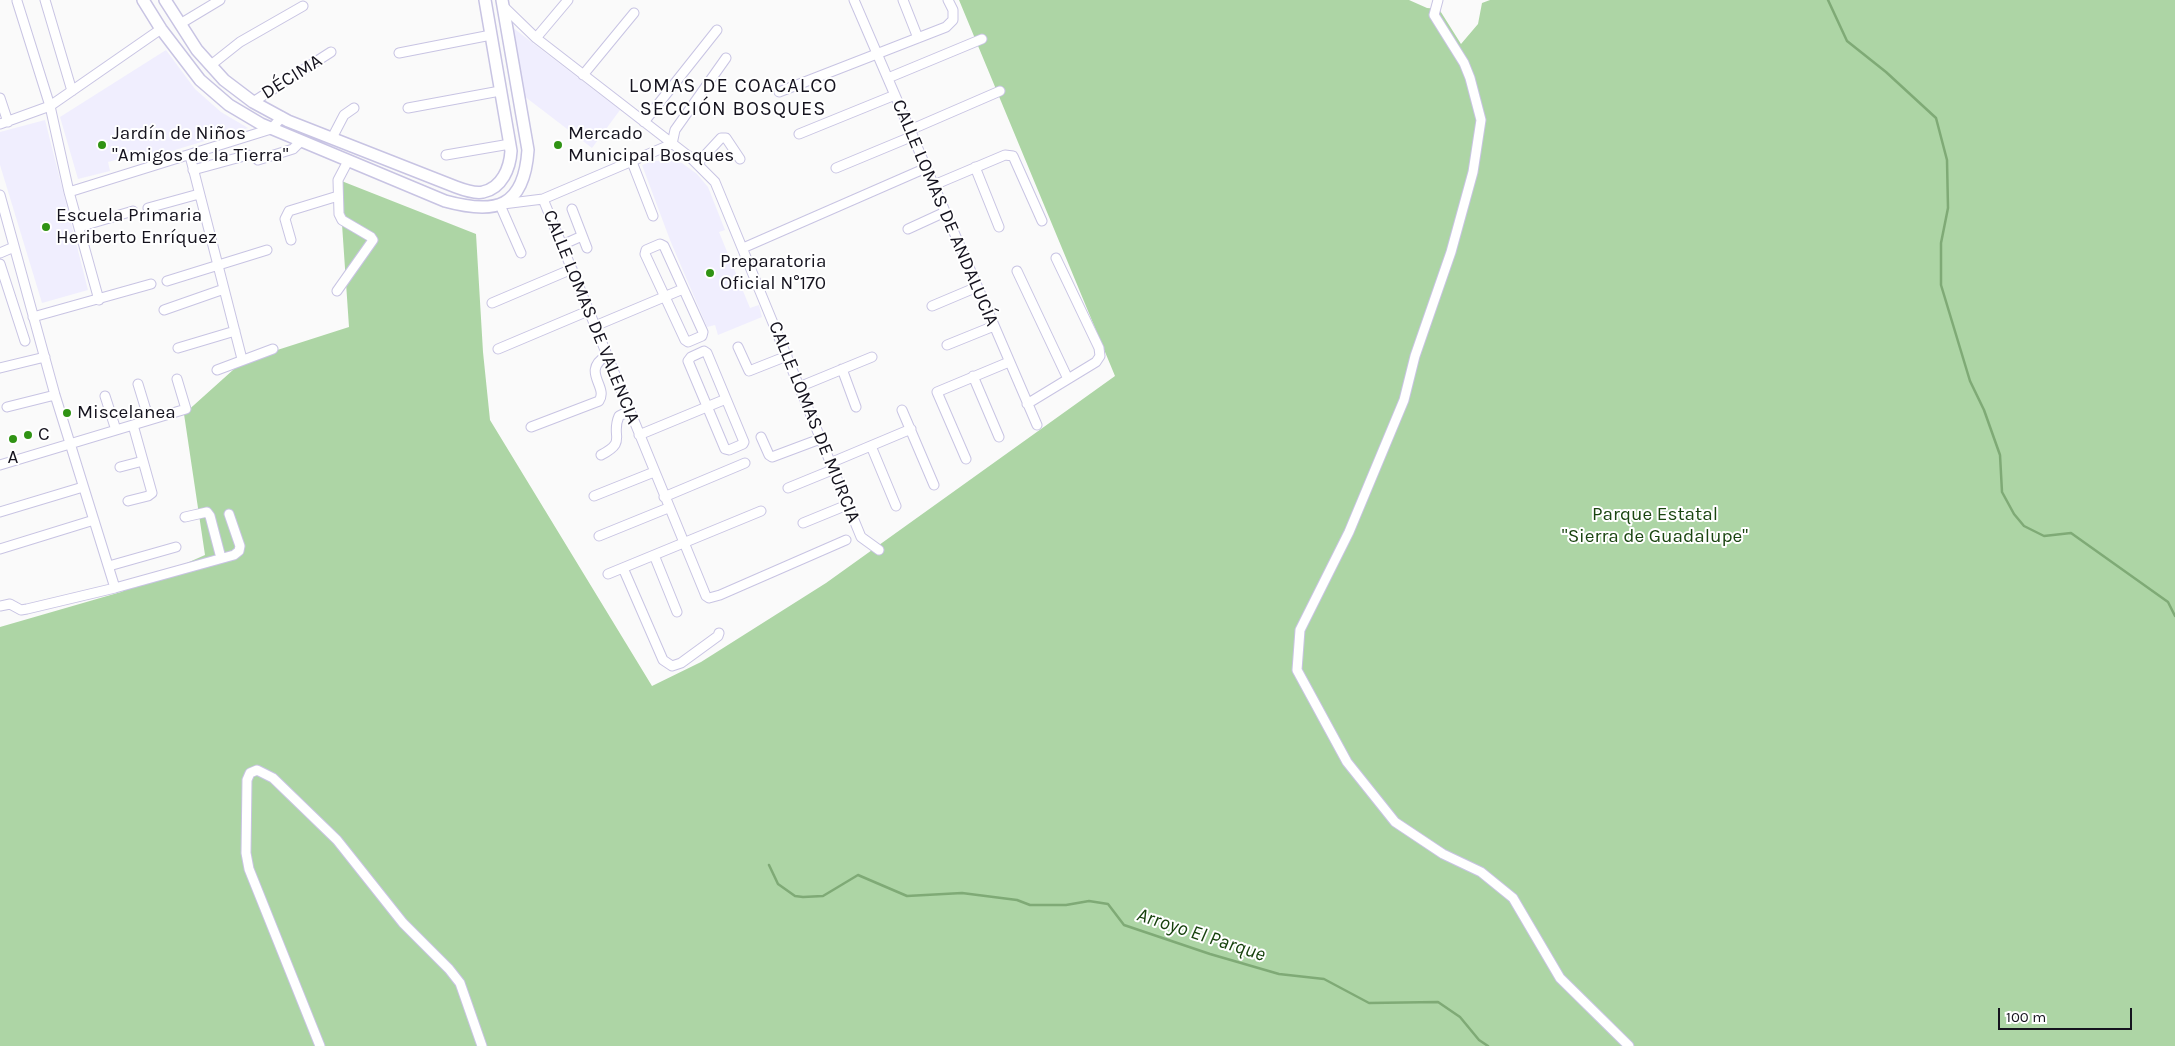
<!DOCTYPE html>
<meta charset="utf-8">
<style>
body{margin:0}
#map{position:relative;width:2175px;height:1046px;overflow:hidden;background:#fafafa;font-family:Karla,sans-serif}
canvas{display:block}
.scale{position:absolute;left:1998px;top:1008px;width:134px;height:22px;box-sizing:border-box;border:2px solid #15131e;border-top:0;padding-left:6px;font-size:15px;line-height:18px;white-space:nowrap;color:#15131e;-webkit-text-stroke:4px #fff;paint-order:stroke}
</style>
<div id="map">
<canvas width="2175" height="1046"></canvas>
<div class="scale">100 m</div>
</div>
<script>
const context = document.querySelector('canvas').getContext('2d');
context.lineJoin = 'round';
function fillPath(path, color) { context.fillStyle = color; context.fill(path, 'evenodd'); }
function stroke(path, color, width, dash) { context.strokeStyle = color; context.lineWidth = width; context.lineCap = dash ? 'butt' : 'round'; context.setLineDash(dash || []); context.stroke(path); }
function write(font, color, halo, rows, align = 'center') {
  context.font = font + ' Karla,sans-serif'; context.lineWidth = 4; context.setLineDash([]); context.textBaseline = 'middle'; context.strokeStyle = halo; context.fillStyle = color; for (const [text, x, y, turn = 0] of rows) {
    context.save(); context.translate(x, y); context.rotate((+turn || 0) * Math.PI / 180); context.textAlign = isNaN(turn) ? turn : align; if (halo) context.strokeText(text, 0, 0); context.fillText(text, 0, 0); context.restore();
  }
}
fillPath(new Path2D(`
 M512,27l108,83 -28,38 -68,-52z
 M166,50l29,39 26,23 27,16 -103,31 -4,-6 -33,9 2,9 -32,8 -18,-62z
 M45,120l43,170 -46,13 -42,-138v-33z
 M669,160l13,3 15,11 11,13 17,43 -6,2 31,76 9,-3 3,12 -44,18 -3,-10 -8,2 -37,-87 -28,-75 12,-4z`), '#f0eefe');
fillPath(new Path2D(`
 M959,0h450l18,8 12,1 22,35 17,-20 4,-21 8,-3h685v1046h-2175v-419l121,-35 84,-37 -21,-141 59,-53 106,-34 -10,-147 137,54 7,118 7,68 162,266 49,-24 125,-79 289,-207z`), '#add5a5');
stroke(new Path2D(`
 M1828,0l19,41 39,31 50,46 11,42 1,48 -7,35v42l29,96 14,29 16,45 2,37 12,22 10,12 20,10 27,-3 97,69 7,14
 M769,865l9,19 17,12 8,1 20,-1 35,-21 49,21 55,-3 55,7 13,5h36l23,-4 19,3 16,21 86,29 69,20 45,5 45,24 69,-1 22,15 19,23 9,6`), '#7faa76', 2.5);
const minor = new Path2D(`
 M45,0l27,91
 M854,0l183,425
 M903,0l15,38
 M1438,0l-4,15 30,48 6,15 11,42 -8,52 -22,80 -36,104 -11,44 -55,132 -49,98 -3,40 50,92 48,60 48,32 38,18 32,26 47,80 69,68
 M17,1l33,105 19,86 30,108
 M503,6l33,32 155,120 24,24 146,355 18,13
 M180,24l40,-24
 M536,38l32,-38
 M399,53l92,-18
 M211,65l29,-23 63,-36
 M583,75l51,-62
 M888,78l94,-39
 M779,92l167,-65 7,-7v-10l-5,-10
 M0,98l8,24
 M253,102l78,-50
 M408,108l92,-17
 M644,122l73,-92
 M0,124l50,-18 111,-77
 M910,130l90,-39
 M799,134l96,-39
 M332,138l12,-23 10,-7
 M446,155l64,-11
 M190,156l52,203
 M258,160l35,-11 7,-7
 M632,162l21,54
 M697,164l24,-26h5l14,21
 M975,167l24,60
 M836,168l77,-32
 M193,170l55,-15
 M934,185l71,-30 8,1 29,65
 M69,192l202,-63 11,-12
 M0,195l55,200 60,193
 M543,199l163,397 3,2 11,-3 126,-55
 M503,204l40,-5 129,-55 3,-14 51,-72
 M500,205l21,48
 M148,208l51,-14
 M572,209l15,39
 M79,227l54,-16
 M908,229l37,-17
 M291,240l-6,-21 4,-8 49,-15
 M660,244l4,2 39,86 -1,4 -14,6 -3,-2 -40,-86 1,-4z
 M562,245l20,-9
 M743,248l183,-80
 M0,253l14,-6
 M0,264l25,77
 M1017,271l51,108
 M167,281l100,-31
 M337,291l36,-51 -2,-3 -29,-17 -3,-6 -1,-34 10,-19
 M492,303l80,-34
 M932,306l45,-19
 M164,310l60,-21
 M33,317l118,-33
 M595,326l88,-37
 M947,345l47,-19
 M738,347l11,24 38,-15
 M178,348l57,-17
 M498,349l90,-38
 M704,351l3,2 37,89 -1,2 -14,6 -4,-1 -37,-88 3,-4z
 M0,368l45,-11
 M842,369l14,38
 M217,370l56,-21
 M973,376l26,61
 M138,384l11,36
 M799,387l73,-30
 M105,396l11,34
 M1027,404l69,-42 4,-6 -1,-8 -43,-90
 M7,407l48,-12
 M902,410l32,75
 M531,427l68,-26c10,-15 -19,-29 8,-46
 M639,435l87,-36
 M761,437l8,18 3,2 48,-18
 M871,446l25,60
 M601,455c27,-14 9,-18 18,-39l10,-5
 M966,459l-29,-67 72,-30
 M830,463l81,-34
 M0,465l186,-56 -9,-30
 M120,467l23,-6
 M788,488l44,-18
 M594,496l60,-24
 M664,497l81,-34
 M128,501l20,-5 4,-3 -19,-68
 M0,512l83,-25
 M185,517l22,-5 3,4 11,42
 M803,523l44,-18
 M599,536l69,-28
 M0,549l94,-29
 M654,555l23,57
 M109,566l67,-19
 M623,568l40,92 9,6 9,-3 37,-27 1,-3
 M608,574l153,-63
 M0,606l10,-2 11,6 6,-1 88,-21 119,-33 5,-4 1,-5 -11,-32
 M320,1046l-71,-177 -3,-16 1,-73 3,-7 7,-3 16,8 64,62 66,83 46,46 11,14 22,63`);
const tertiary = new Path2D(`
 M143,0l18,29 39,51 29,25 32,19 184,77c51,14 79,7 83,-51l-26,-150
 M165,0l32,50 27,30 29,22 35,19 168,66c8,3 19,7 27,5 19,-4 27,-24 28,-41l-26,-151`);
stroke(minor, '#c8c4e3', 11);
stroke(tertiary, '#c8c4e3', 14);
stroke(minor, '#fff', 9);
stroke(tertiary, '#fff', 11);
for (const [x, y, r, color] of [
 [102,145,5,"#309314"],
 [558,145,5,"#309314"],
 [46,227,5,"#309314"],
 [710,273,5,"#309314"],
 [67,413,5,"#309314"],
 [28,435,5,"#309314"],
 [13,439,5,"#309314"]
]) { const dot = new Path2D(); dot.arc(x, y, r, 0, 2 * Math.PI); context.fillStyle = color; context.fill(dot); stroke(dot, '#fff', 2); }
write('19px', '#15131e', '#fff', [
 ["DÉCIMA",292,77,-32],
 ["CALLE LOMAS DE ANDALUCÍA",945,213,67],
 ["CALLE LOMAS DE VALENCIA",591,317,68],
 ["CALLE LOMAS DE MURCIA",814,422,68]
]);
write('19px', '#15131e', '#fff', [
 ["Jardín de Niños",112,134],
 ["\"Amigos de la Tierra\"",112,156],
 ["Mercado",568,134],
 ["Municipal Bosques",568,156],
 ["Escuela Primaria",56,216],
 ["Heriberto Enríquez",56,238],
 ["Preparatoria",720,262],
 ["Oficial N°170",720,284],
 ["Miscelanea",77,413],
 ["C",38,435],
 ["A",13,458,"center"]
], 'left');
write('19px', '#1a4510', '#fff', [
 ["Parque Estatal",1655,515],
 ["\"Sierra de Guadalupe\"",1655,537]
]);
context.letterSpacing = '1px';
write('20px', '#15131e', '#fff', [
 ["LOMAS DE COACALCO",733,86],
 ["SECCIÓN BOSQUES",733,109]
]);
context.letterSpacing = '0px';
write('italic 20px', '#16410c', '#fff', [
 ["Arroyo El Parque",1201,935,18]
]);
</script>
